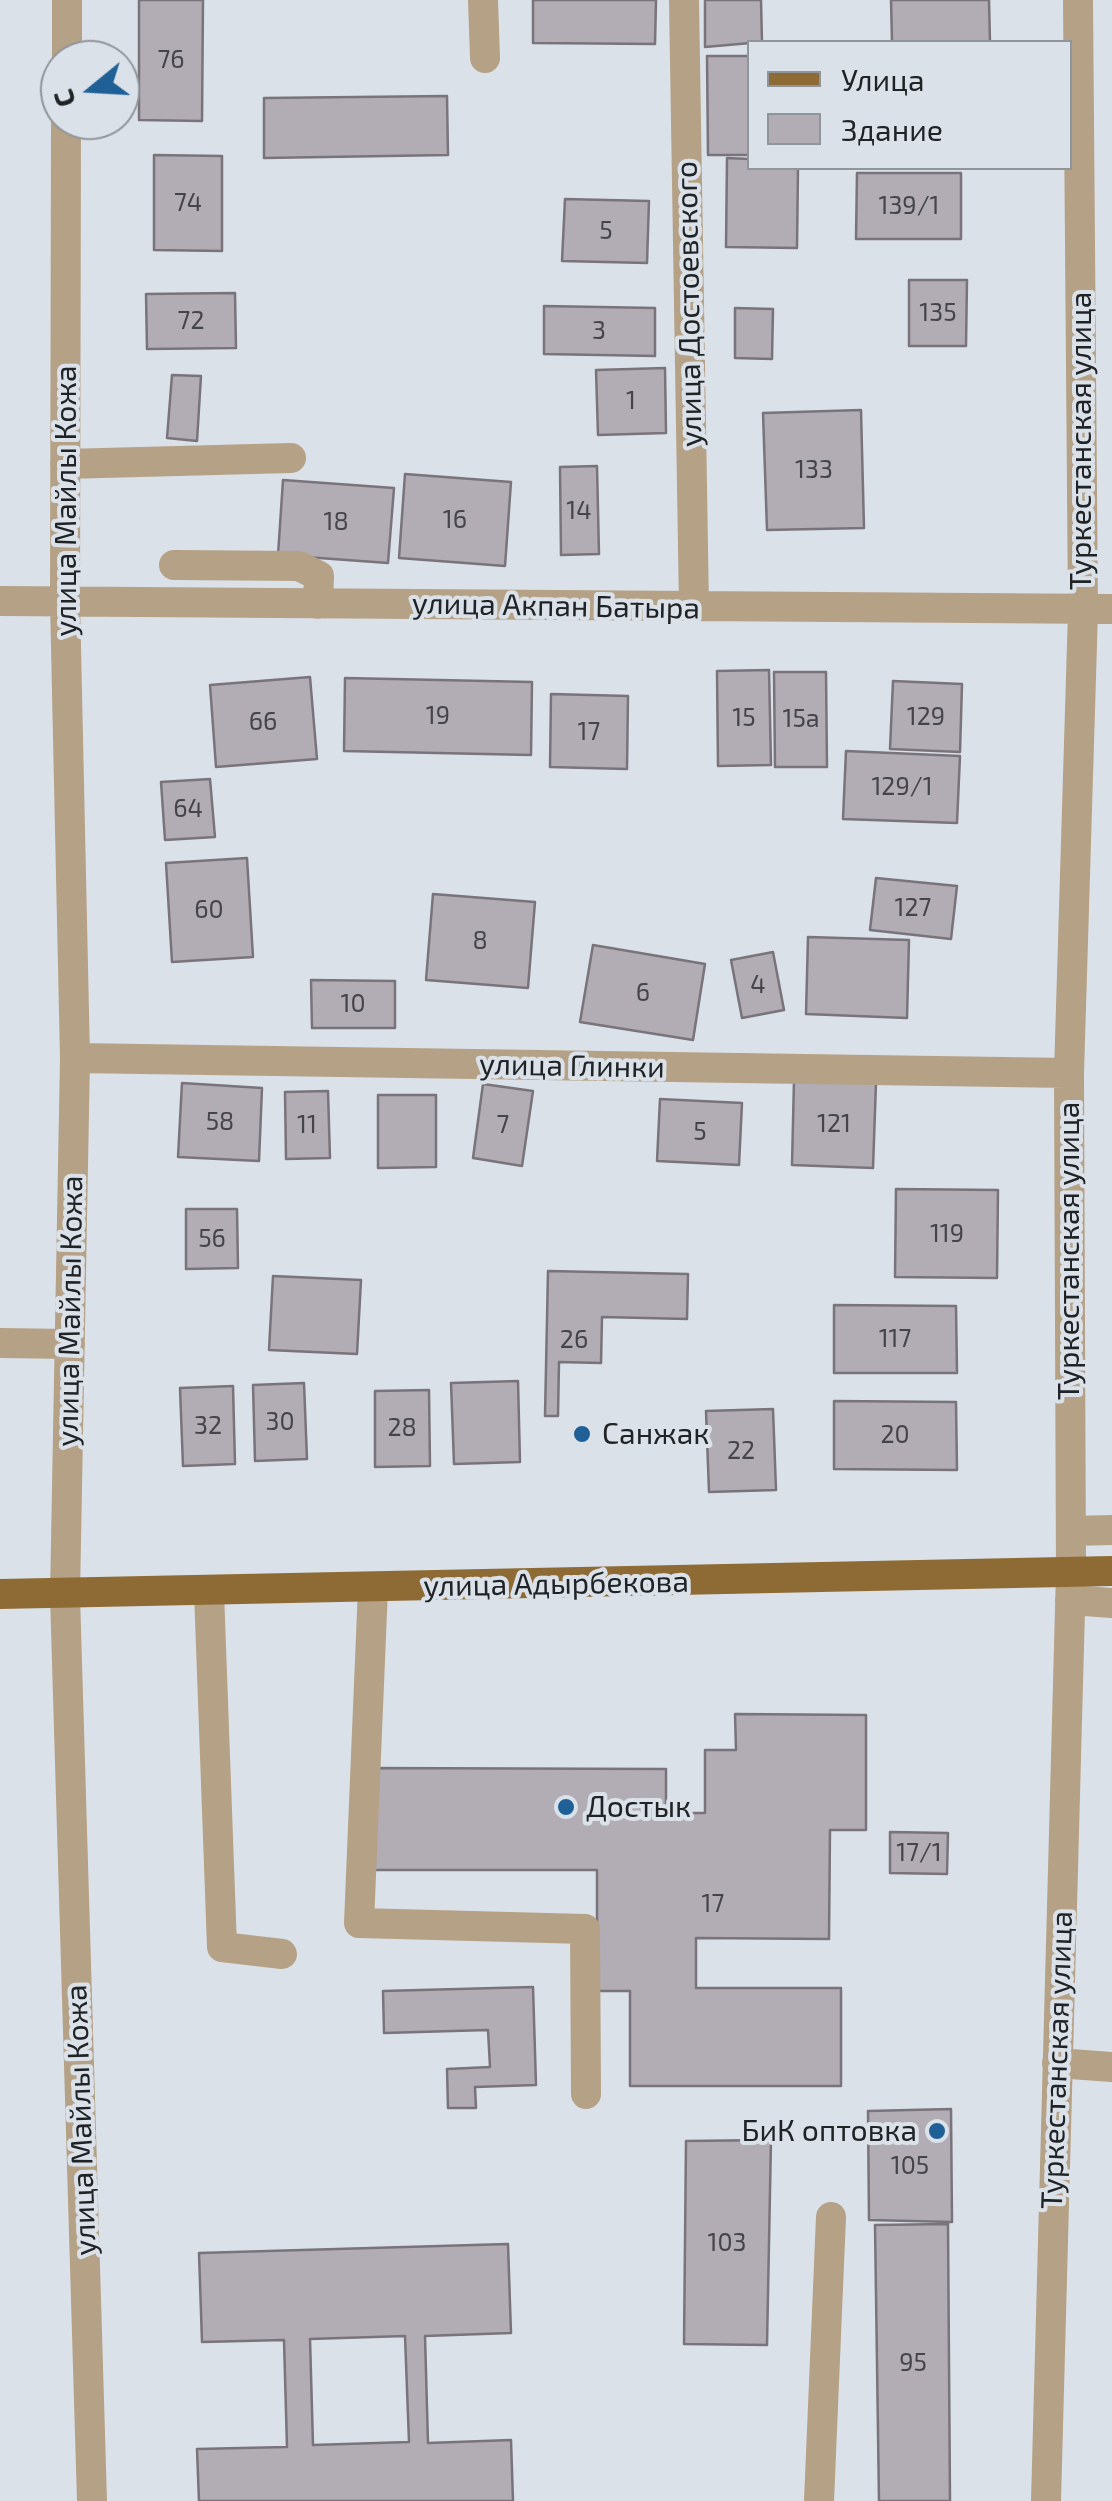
<!DOCTYPE html>
<meta charset="utf-8">
<style>
body{margin:0}
#map{position:relative;width:1112px;height:2501px;overflow:hidden;background:#dbe1e9;font-family:"Exo 2",sans-serif}
canvas{display:block}
.legend{position:absolute;left:747px;top:40px;width:325px;height:130px;box-sizing:border-box;background:#dbe1e9;border:2px solid #90959b;margin:0;padding:12px 18px;list-style:none;font-size:30px;color:#202326}
.legend li{display:flex;align-items:center;gap:20px;height:50px}
.legend b{width:50px;border:2px solid #90959b}
.north{position:absolute;left:40px;top:40px;width:100px;height:100px;box-sizing:border-box;background:#dbe1e9;border:2px solid #90959b;border-radius:50%;rotate:252deg;font-size:28px;font-weight:700;line-height:40px;text-align:center;color:#202326}
.north::after{content:'';display:block;margin:auto;width:35px;height:45px;background:#1f6096;clip-path:polygon(50% 0,100% 100%,50% 72%,0 100%)}
</style>
<div id="map">
<canvas width="1112" height="2501"></canvas>
<ul class="legend">
<li><b style="height:12px;background:#8e6b34"></b>Улица</li>
<li><b style="height:28px;background:#b2acb4"></b>Здание</li>
</ul>
<div class="north">С</div>
</div>
<script>
const context = document.querySelector('canvas').getContext('2d');
context.lineJoin = 'round';
function fillPath(path, color) { context.fillStyle = color; context.fill(path, 'evenodd'); }
function stroke(path, color, width, dash) { context.strokeStyle = color; context.lineWidth = width; context.lineCap = dash ? 'butt' : 'round'; context.setLineDash(dash || []); context.stroke(path); }
function write(font, color, halo, rows, align = 'center') {
  context.font = font + ' "Exo 2",sans-serif'; context.lineWidth = 8; context.setLineDash([]); context.textBaseline = 'middle'; context.strokeStyle = halo; context.fillStyle = color; for (const [text, x, y, turn = 0] of rows) {
    context.save(); context.translate(x, y); context.rotate((+turn || 0) * Math.PI / 180); context.textAlign = isNaN(turn) ? turn : align; if (halo) context.strokeText(text, 0, 0); context.fillText(text, 0, 0); context.restore();
  }
}
const building = new Path2D(`
 M139,0h64l-1,121 -63,-1z
 M533,0h123l-1,44 -122,-1z
 M705,0h56l1,42 -57,5z
 M891,0h98l1,42h-98z
 M707,56h43v99h-42z
 M447,96l1,59 -184,3v-60z
 M154,155l68,1v95l-68,-1z
 M727,158l23,1v9h48l-1,80 -71,-1z
 M857,173h104v66h-105z
 M565,199l84,2 -2,62 -85,-2z
 M909,280h58l-1,66h-57z
 M235,293l1,55 -89,1 -1,-55z
 M544,306l111,2v48l-111,-2z
 M735,308l38,1 -1,50 -37,-1z
 M665,368l1,65 -68,2 -2,-65z
 M172,375l29,1 -4,65 -30,-3z
 M861,410l3,118 -97,2 -4,-117z
 M597,466l2,88 -38,1 -1,-88z
 M405,474l106,8 -6,84 -106,-8z
 M283,480l111,8 -6,75 -110,-8z
 M769,670l2,95 -53,1 -1,-95z
 M774,672h52l1,95h-52z
 M310,677l7,82 -101,8 -6,-82z
 M345,678l187,4 -1,73 -187,-4z
 M893,681l69,3 -2,68 -70,-3z
 M551,694l77,2 -1,73 -77,-2z
 M846,751l114,5 -3,67 -114,-4z
 M210,779l5,58 -50,3 -4,-58z
 M247,858l6,99 -81,5 -6,-99z
 M876,878l81,8 -6,53 -81,-9z
 M433,894l102,8 -7,86 -102,-8z
 M808,937l101,3 -2,78 -101,-4z
 M593,945l112,19 -12,76 -113,-18z
 M773,952l11,58 -42,8 -11,-58z
 M311,980l84,1v47h-83z
 M794,1080l82,3 -3,85 -81,-3z
 M182,1083l80,5 -3,73 -81,-4z
 M483,1084l50,7 -11,75 -49,-8z
 M328,1091l2,67 -44,1 -1,-67z
 M378,1095h58v72l-58,1z
 M660,1099l82,4 -3,62 -82,-4z
 M896,1189l102,1 -1,88 -102,-1z
 M186,1209h51l1,59 -52,1z
 M548,1271l140,3 -1,45 -85,-2 -1,46 -42,-1 -1,54h-13z
 M273,1276l88,4 -4,74 -88,-4z
 M834,1305l122,1 1,67h-123z
 M518,1381l2,81 -66,2 -3,-81z
 M304,1383l3,76 -52,2 -2,-76z
 M233,1386l2,78 -52,2 -3,-78z
 M429,1390l1,76 -55,1v-76z
 M834,1401l122,1 1,68 -123,-1z
 M773,1409l3,81 -67,2 -3,-81z
 M735,1714l131,1v115h-36l-1,109 -133,-1v50h145v98h-211v-95h-33v-121h-229l-1,-102 299,1v44h39v-63h31z
 M890,1832l58,1 -1,41 -57,-1z
 M533,1987l3,98 -61,2 1,21h-28l-1,-39 43,-2 -2,-37 -104,3 -1,-42z
 M951,2109l1,113 -83,-2 -1,-109z
 M771,2140l-4,205 -83,-1 2,-203z
 M948,2224l2,277h-71l-4,-276z
 M508,2244l3,89 -86,3 3,107 83,-3 2,61h-314l-2,-52 90,-2 -3,-107 -82,2 -3,-89zM405,2336l4,106 -96,3 -3,-106z`);
fillPath(building, '#b2acb4');
stroke(building, '#79737b', 2.5);
stroke(new Path2D(`
 M483,0l2,58
 M684,0l10,607
 M67,60v-60
 M66,120l-1,481 10,457 -10,537 27,906
 M65,464l226,-6
 M174,565l125,1 20,10 -1,28
 M0,601l1112,8
 M75,1058l994,15
 M0,1343l70,1
 M1071,1531l41,-1
 M373,1588l-14,335 226,6 1,165
 M209,1592l13,355 60,7
 M1070,1600l42,3
 M1057,2063l55,4
 M819,2501l12,-284
 M1046,2501l25,-929 -2,-499 14,-462 -5,-611`), '#b5a185', 30);
stroke(new Path2D(`
 M0,1594l1112,-23`), '#8e6b34', 30);
for (const [x, y, r, color] of [
 [582,1434,10,"#1f6096"],
 [566,1807,10,"#1f6096"],
 [937,2131,10,"#1f6096"]
]) { const dot = new Path2D(); dot.arc(x, y, r, 0, 2 * Math.PI); context.fillStyle = color; context.fill(dot); stroke(dot, '#dbe1e9', 4); }
write('25px', '#44454a', null, [
 ["76",171,60],
 ["74",188,203],
 ["139/1",909,206],
 ["5",606,231],
 ["135",938,313],
 ["72",191,321],
 ["3",599,331],
 ["1",631,401],
 ["133",814,470],
 ["14",579,511],
 ["16",455,520],
 ["18",336,522],
 ["19",438,716],
 ["129",926,717],
 ["15",744,718],
 ["15а",801,719],
 ["66",263,722],
 ["17",589,732],
 ["129/1",902,787],
 ["64",188,809],
 ["127",913,908],
 ["60",209,910],
 ["8",480,941],
 ["4",758,985],
 ["6",643,993],
 ["10",353,1004],
 ["58",220,1122],
 ["121",834,1124],
 ["11",307,1125],
 ["7",503,1125],
 ["5",700,1132],
 ["119",947,1234],
 ["56",212,1239],
 ["117",895,1339],
 ["26",574,1340],
 ["30",280,1422],
 ["32",208,1426],
 ["28",402,1428],
 ["20",895,1435],
 ["22",741,1451],
 ["17/1",919,1853],
 ["17",713,1904],
 ["105",910,2166],
 ["103",727,2243],
 ["95",913,2363]
]);
write('30px', '#202326', '#dbe1e9', [
 ["улица Достоевского",689,304,-91],
 ["Туркестанская улица",1081,441,-90],
 ["улица Майлы Кожа",66,501,-90],
 ["улица Акпан Батыра",556,606,1],
 ["улица Глинки",572,1066,1],
 ["Туркестанская улица",1069,1251,-90],
 ["улица Майлы Кожа",70,1311,-89],
 ["улица Адырбекова",556,1584,-1],
 ["Туркестанская улица",1057,2060,-88],
 ["улица Майлы Кожа",81,2120,-92]
]);
write('30px', '#202326', '#dbe1e9', [
 ["Санжак",602,1434],
 ["Достык",586,1807],
 ["БиК оптовка",917,2131,"right"]
], 'left');
</script>
